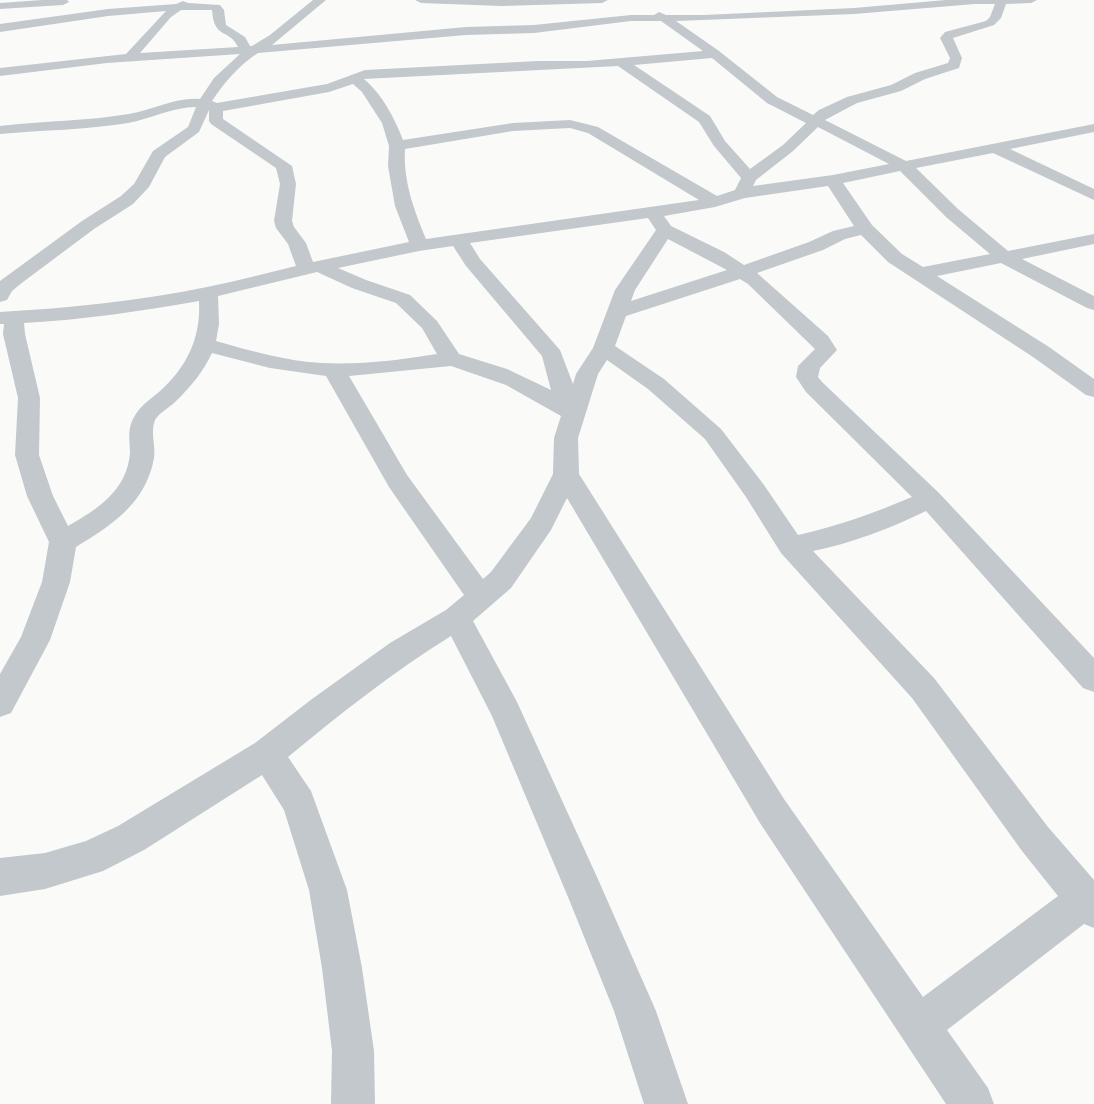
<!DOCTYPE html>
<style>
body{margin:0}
canvas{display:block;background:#fafaf8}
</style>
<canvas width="1094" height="1104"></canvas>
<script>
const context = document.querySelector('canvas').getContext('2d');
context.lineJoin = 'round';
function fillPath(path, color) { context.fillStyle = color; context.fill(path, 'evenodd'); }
fillPath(new Path2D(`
 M42,0h25l2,2 -6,3 -63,4v-6z
 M313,0h13l-54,45 194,-18 68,-2 97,-10h23l5,-3 7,3h38l150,-7 92,-8h91l-6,3 -25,1 -5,14 -7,7 -41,13 9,20 -3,10 -34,11 -24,12 -44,12 -32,17 81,41 188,-37v8l-84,17 84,40v11l-101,-47 -77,15 42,41 50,42 86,-17v10l-72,15 72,37v14l-7,-2 -86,-45 -64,13 112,71 45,32v18l-8,-2 -53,-38 -145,-95 -27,-27 -16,4 -22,11 -66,23 71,63 9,14 -17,18 -2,9 4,5 117,111 155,165v34l-11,-4 -157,-177c-37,18 -74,32 -113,40l121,127 114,149 46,53v48l-10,-4 -137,106 41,58 6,16h-48l-186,-281 -193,-325 -16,32 -40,58 -38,33 44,81 80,175 59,134 32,93h-44l-30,-93 -46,-114 -76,-181 -41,-80c-58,36 -111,78 -163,121l23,34 36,99 15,78 12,83 1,53h-44l1,-53 -10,-83 -13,-78 -25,-80 -22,-35 -118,75 -41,21 -58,18 -45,7v-38l45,-5 41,-12 32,-15 137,-83 57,-44 78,-56 56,-33 18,-15 -75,-108 -63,-111 -56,-8 -58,-15c-9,19 -22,35 -37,49 -6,6 -16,11 -20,18 -5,12 1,26 -1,38 -8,45 -42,67 -78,89l-6,35 -20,58 -39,73 -11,4v-43l21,-37 21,-55 7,-40 -22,-46 -12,-41 3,-57 -15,-64 1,-10h-4v-12c69,-4 139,-11 207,-25 30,-6 59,-14 89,-21l-8,-22 -12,-16 -2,-7 6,-37 -4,-16 -65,-44 -2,-3v-11l-10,22 -34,25 -16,30 -16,17 -39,25 -71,53 -11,9 -5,9 -7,2v-21l82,-60 39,-25 13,-12 19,-33 35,-24 8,-20c-23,0 -46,12 -68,16 -42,7 -85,7 -128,11v-8c43,-5 87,-5 129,-12 24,-4 47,-17 71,-15l14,-21 26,-24 -133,9 -107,13v-8l126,-14 40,-43 -58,5 -108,16v-8l108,-15 68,-5 7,-3 5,2 32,2 4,5 2,15 19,12 5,9h2l18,-11zM975,4h20l-5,13 -4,4 -41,11 -5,6 10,20 -2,5 -33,10 -24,12 -44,12 -28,13 -6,5 -36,-18 -58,-46 -43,-30 178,-7zM181,10h31c2,30 17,18 26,37l-98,6 31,-36zM631,21h30l42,30 -116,10h-49l-173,9 -38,14 -110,19 -5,-2c12,-18 27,-36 46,-48l208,-18 68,-2zM712,58l55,45 39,20 -23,22 -33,24 -25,-28 -15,-25 -76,-51zM618,66l81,56 15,24 27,32 -6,12 -18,6 -119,-69 -28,-7 -57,3 -110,17c-8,-21 -21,-46 -39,-61zM353,84l9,8 20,31 7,23 -1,20 7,40 14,36 -96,20 -7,-19 -12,-16 -2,-6 4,-37 -4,-18 -69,-47v-8l106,-19zM818,127l71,37 -56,11 -80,11 3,-6 37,-29zM570,128l18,5 111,67 -273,39c-12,-29 -23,-58 -21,-90l108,-18zM900,171l46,46 44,37 -67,13 -21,-13 -30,-29 -29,-42zM828,186l26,40 -21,5 -24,11 -65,23 -20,-13 -53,-26 -7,-10 51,-9 30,-9zM648,218l8,12 -41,60 -22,58 -17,26 -3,10 -13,-34 -80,-91 -10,-16zM668,239l59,31 -96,31 4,-11zM453,246l13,20 76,90 9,34 -44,-21 -48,-15 -22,-33 -27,-26 -44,-15 -28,-12 81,-17zM317,272l35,16 44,15 26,25 15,26c-37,6 -77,11 -115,9 -36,-2 -71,-12 -106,-22l3,-17 -1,-28zM740,279l8,5 67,65 -17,17 -2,11 10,15 106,105c-38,16 -74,29 -114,38l-34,-50 -43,-56 -57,-50 -49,-33 11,-30zM199,301c2,37 -12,66 -40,91 -10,8 -20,15 -26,27 -6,11 -3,23 -3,34 -3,37 -32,56 -62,73l-15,-30 -14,-41 1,-57 -15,-64 -1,-11c59,-3 117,-12 175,-22zM607,360l41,29 57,50 41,58 35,56 131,145 110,153 36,45 -135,101 -139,-198 -205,-325 -1,-36 20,-64zM451,366l55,19 55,31 -7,22 -1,36 -22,44 -40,54 -8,7 -76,-104 -58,-99z
 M415,0h193l-6,3 -100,3 -81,-3z`), '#c3c8cc');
</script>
